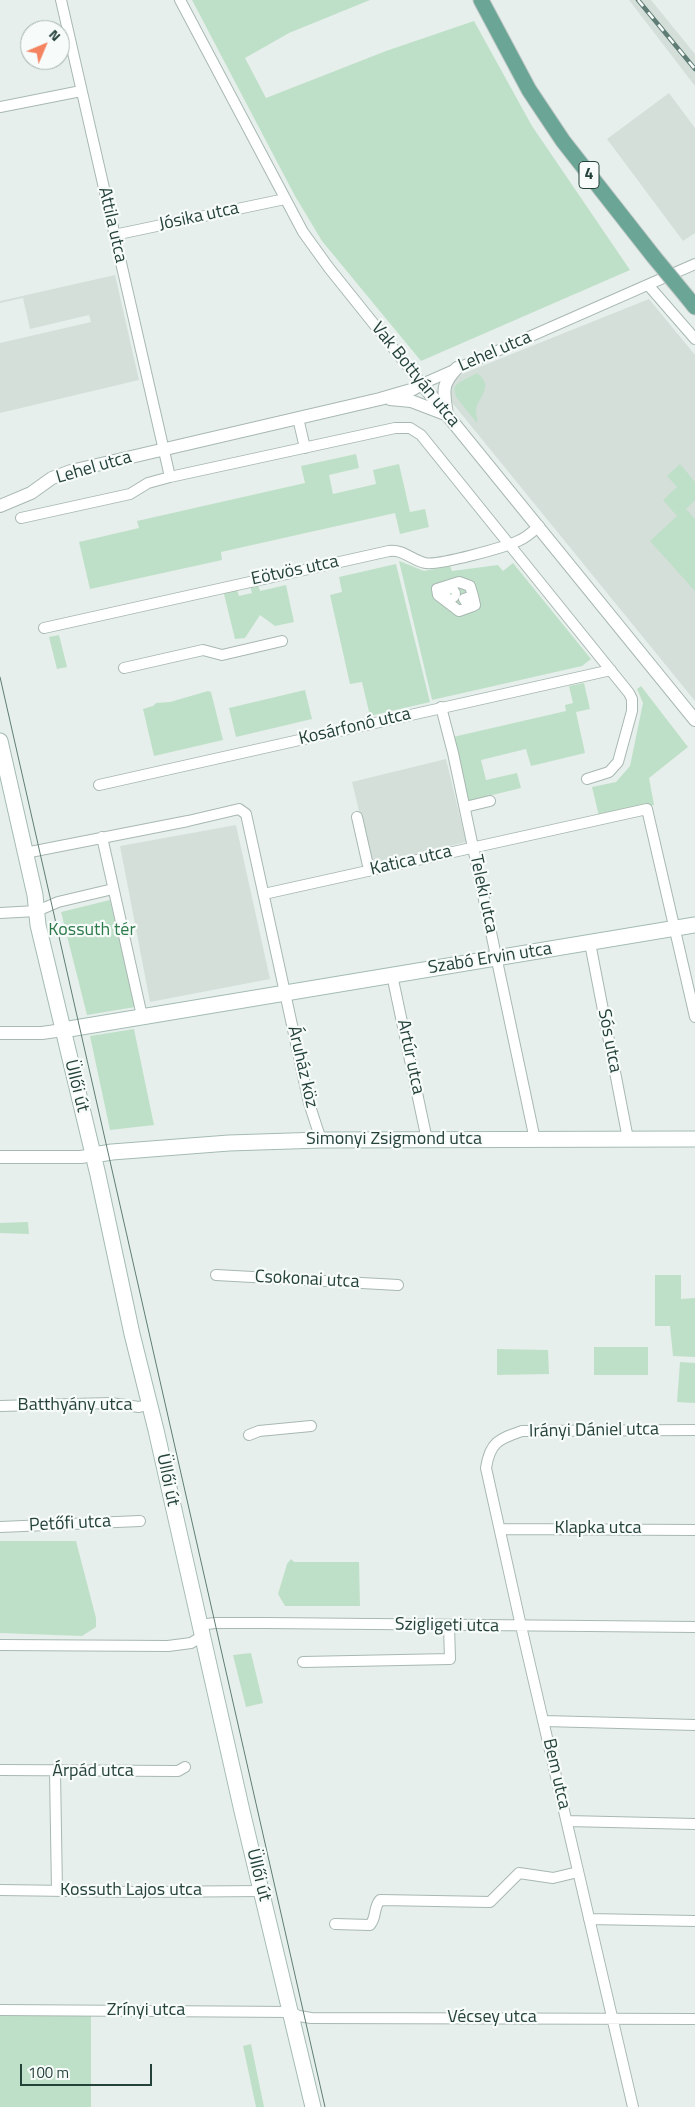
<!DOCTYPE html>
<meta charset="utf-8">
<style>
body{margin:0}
#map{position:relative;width:695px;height:2107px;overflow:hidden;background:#e6efeb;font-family:"Titillium Web",sans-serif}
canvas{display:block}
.north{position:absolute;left:20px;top:20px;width:50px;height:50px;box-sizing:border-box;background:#f7fbf9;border:1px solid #a3b1ad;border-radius:50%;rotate:45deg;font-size:14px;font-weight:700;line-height:20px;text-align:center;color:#24423a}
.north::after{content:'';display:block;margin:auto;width:18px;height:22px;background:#f4845f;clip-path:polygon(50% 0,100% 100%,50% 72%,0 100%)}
.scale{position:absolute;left:20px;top:2064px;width:132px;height:22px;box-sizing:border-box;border:2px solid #24423a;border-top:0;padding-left:6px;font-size:15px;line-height:18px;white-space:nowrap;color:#24423a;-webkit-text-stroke:4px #f7fbf9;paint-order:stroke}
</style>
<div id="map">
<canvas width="695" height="2107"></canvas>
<div class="north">N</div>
<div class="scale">100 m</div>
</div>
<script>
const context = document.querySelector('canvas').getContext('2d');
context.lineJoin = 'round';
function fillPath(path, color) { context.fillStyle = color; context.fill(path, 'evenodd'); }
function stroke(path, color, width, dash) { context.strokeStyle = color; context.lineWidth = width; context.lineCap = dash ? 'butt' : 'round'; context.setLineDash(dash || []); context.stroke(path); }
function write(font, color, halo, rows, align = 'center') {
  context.font = font + ' "Titillium Web",sans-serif'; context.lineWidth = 4.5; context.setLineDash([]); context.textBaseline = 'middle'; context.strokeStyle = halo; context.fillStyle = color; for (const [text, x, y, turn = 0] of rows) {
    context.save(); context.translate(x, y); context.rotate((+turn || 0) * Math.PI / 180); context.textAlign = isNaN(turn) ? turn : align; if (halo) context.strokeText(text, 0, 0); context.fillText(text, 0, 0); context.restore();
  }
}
fillPath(new Path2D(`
 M629,0h22l44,54v32z
 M669,93l26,35v105l-12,8 -76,-102z
 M115,275l24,105 -139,33v-70l91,-21 -2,-7 -59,14 -7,-31 -23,5v-2z
 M649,299l46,56v346l-254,-312 21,-15z
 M446,759l20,83 -94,23 -20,-83z
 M236,825l34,154 -120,23 -30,-156z`), '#d4dfda');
fillPath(new Path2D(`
 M192,0h178l-81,33 -44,25 21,40 120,-47 88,-30 58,105 98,144 -209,91 -99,-120 -27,-45z
 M477,373c19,15 0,23 -1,38 0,4 2,8 1,12l-21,-26 -2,-9 4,-5z
 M356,454l3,14 -30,7 4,19 43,-10 -3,-14 26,-6 11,48 15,-3 4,18 -29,7 -5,-21 -174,39 1,8 -132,29 -11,-47 60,-14 -2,-7 168,-38 -4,-17z
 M680,464l15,18v18l-9,9 9,10v72l-45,-50 27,-25 -14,-16 14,-13 -10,-11z
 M399,561l25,10 26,-5 2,5 46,-6 5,6 10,-8 78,96 -9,7 -150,34z
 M396,564l34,138 -60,14 -8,-34 -12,2 -20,-89 12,-3 -3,-15z
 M258,584l2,7 26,-6 8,37 -19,4 -15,-11 -15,23 -10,1 -12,-49h14l2,6 13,-3 -2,-8z
 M59,635l8,32 -10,2 -8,-32z
 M584,683l6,26 -14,3 9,41 -54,13 -5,-17 -45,11 5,20 31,-7 4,15 -53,13 -15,-64 113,-26 -1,-6 8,-2 -4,-17z
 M641,686l47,61 -39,31 5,27 -55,11 -7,-29 24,-5 14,-16 13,-63 -6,-14z
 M305,690l7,29 -76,18 -7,-29z
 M208,691l3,1 12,48 -69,16 -11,-47 10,-3 3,-3 14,-1z
 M110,900l25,107 -48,8 -26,-103z
 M134,1029l20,96 -44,5 -20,-94z
 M28,1222l1,12 -29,-1v-10z
 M655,1275h26v24l14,-1v59l-22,-1 -3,-30h-15z
 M594,1347h54v28h-54z
 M497,1349l51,1 1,24 -52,1z
 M680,1362l15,1v40l-18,-1z
 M0,1541h76l20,77v9l-14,9 -82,-3z
 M291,1559l3,3h65l1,44h-75l-7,-12 9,-30z
 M251,1653l12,50 -17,4 -13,-52z
 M0,2016h91v91h-91z
 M251,2044l13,63h-8l-13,-61z`), '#bfe0c8');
const minor = new Path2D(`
 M61,0l109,477
 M180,0l123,232 26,36 93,116 273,-120
 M0,107l81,-16
 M114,235l171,-36
 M649,286l46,53
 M298,418l7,30
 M21,518l109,-24 18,-11 22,-6 225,-49h15l11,7 208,258 3,6v12l-14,51 -9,10 -22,7
 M447 594a4 4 0 1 1 8 0a4 4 0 1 1-8 0Z
 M470,607l-6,-8 9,-3 2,9 -2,1 -14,5 -21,-16 -1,-6 22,-7 11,4 3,10
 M44,628l345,-77c14,-2 23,9 36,12 12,3 82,-16 95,-23 7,-3 13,-9 19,-14
 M124,668l79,-18 19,5 60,-14
 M441,707l12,46 82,387
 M99,785l512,-115
 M465,807l25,-6
 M357,817l12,53
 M102,837l40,179
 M25,853l163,-32 51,-12 7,5 63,289 12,37
 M264,894l383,-85 48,208
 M0,913l37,-2 21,-9 55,-13
 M590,943l38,196
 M392,975l35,165
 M216,1275l182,10
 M0,1406l111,-3 28,4 11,-3
 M249,1435l10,-4 52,-5
 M0,1527l140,-6
 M500,1529l195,1
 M199,1625l16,-2h50l430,4
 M0,1645l168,1 23,-3 10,-6
 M303,1662l147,-3 -1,-33
 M544,1721l151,4
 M0,1770l178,1 7,-4
 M55,1772l2,119
 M567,1821l128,3
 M0,1890l137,2 125,-1
 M589,1919l106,2
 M335,1924l35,1c7,-8 3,-17 10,-25l110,2 29,-29 34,5 25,-6
 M0,2010l291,2 8,4 12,2 384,1
 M633,2107l-112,-481 -35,-158c4,-26 13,-29 36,-37l173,-1`);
const tertiary = new Path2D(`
 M390,399l21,2 34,13
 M447,415c-3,-23 -7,-29 10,-47
 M0,506l31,-13 21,-15 19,-7 309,-72 31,-9 11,-6 273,336
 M0,1033h42l21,-3
 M0,1157h81l12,-2`);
const secondary = new Path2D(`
 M0,741l35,154 3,30 60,250 34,159 24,96 86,381 71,296
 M63,1030l632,-105
 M93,1155l19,-3 117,-9 92,-3 374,-1`);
const primary = new Path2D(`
 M481,0l48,90 34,51 91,116
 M687,297l8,10`);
stroke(minor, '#a8b8b2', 12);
stroke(tertiary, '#a8b8b2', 14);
stroke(secondary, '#a4bbb3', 17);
stroke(primary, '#c2cac8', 17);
stroke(minor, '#fff', 10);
stroke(tertiary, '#fff', 12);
stroke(secondary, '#fff', 15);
stroke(primary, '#6aa596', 15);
stroke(new Path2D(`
 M0,677l325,1430`), '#5f7d75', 1);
const rail = new Path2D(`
 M638,0l57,69`);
stroke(rail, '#5f7d75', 4.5);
stroke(rail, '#f7fbf9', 2.5, [8]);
const primaryBridge = new Path2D(`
 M654,257l33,40`);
stroke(primaryBridge, '#c2cac8', 17, []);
stroke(primaryBridge, '#6aa596', 15);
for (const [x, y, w] of [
 [589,175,20]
]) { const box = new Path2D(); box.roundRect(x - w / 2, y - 13.5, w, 27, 4); context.fillStyle = '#f7fbf9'; context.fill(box); stroke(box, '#24423a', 1); }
write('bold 16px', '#24423a', null, [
 ["4",589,175]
]);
write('18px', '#24423a', '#f7fbf9', [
 ["Jósika utca",199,217,-12],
 ["Attila utca",112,225,77],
 ["Lehel utca",495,352,-23],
 ["Vak Bottyán utca",415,375,51],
 ["Lehel utca",94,468,-16],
 ["Eötvös utca",295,571,-12],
 ["Kosárfonó utca",355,727,-13],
 ["Katica utca",411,861,-13],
 ["Teleki utca",483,894,78],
 ["Szabó Ervin utca",490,959,-9],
 ["Sós utca",609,1041,79],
 ["Artúr utca",410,1057,78],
 ["Áruház köz",302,1067,77],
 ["Üllői út",76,1086,76],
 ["Simonyi Zsigmond utca",394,1140],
 ["Csokonai utca",307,1280,3],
 ["Batthyány utca",75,1406],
 ["Irányi Dániel utca",594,1431,-1],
 ["Üllői út",167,1480,78],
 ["Petőfi utca",70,1524,-3],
 ["Klapka utca",598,1529],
 ["Szigligeti utca",447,1626,1],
 ["Árpád utca",93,1772],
 ["Bem utca",556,1774,77],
 ["Üllői út",258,1875,76],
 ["Kossuth Lajos utca",131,1891],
 ["Zrínyi utca",146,2011],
 ["Vécsey utca",492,2018]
]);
write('18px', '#2d7a4b', '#f7fbf9', [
 ["Kossuth tér",92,931]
]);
</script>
